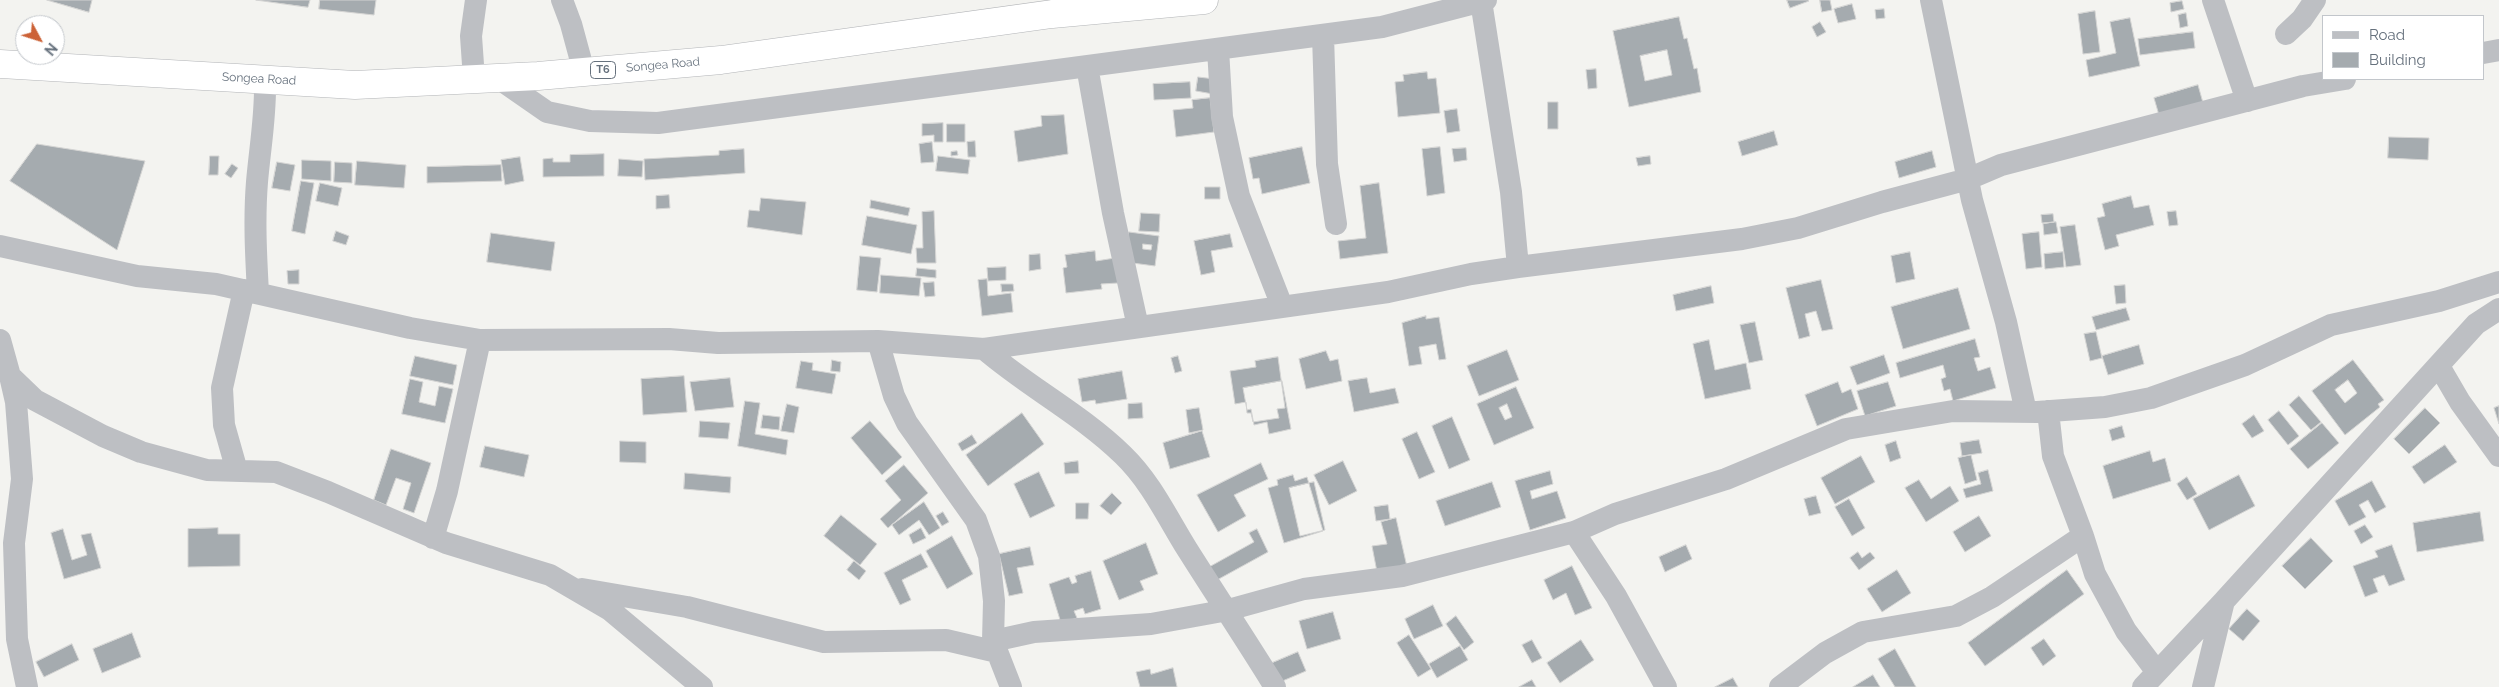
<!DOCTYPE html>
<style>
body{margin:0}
#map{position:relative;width:2499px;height:687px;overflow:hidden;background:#f3f3f0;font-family:Raleway,sans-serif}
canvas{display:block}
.legend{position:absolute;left:2322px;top:15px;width:162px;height:65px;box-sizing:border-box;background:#fff;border:1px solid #c2c6cb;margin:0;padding:6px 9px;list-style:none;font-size:15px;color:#66717d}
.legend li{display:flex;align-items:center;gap:10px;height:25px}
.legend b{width:25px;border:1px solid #c2c6cb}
.north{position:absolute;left:15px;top:15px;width:50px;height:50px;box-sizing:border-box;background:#fff;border:1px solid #c2c6cb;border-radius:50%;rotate:130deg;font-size:14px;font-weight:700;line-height:20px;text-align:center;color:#66717d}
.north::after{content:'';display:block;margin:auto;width:18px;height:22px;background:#cc6237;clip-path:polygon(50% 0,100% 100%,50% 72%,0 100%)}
</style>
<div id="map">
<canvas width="2499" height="687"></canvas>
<ul class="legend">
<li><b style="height:6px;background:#bdbfc3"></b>Road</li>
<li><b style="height:14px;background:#a5abaf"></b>Building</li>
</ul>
<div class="north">N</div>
</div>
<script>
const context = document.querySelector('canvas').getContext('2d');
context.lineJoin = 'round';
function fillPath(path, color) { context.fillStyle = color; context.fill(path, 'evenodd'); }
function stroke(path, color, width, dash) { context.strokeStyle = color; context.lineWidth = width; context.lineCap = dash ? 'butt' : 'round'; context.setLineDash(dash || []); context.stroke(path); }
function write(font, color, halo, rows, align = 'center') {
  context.font = font + ' Raleway,sans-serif'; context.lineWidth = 5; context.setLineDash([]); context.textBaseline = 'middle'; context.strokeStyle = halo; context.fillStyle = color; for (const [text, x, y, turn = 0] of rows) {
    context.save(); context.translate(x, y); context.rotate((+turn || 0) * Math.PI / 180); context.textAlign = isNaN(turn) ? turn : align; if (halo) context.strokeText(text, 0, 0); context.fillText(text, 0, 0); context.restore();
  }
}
const building = new Path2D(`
 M47,0h45l-3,12z
 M256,0h54l-2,7z
 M320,0h56l-2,15 -55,-6z
 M1787,0h21l1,1 -19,7z
 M1820,0h10l2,10 -10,2z
 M2182,1l2,8 -13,3 -1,-9z
 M1852,4l4,15 -18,4 -4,-14z
 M1884,9l1,9 -9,1 -1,-9z
 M2095,11l5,41 -17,2 -5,-40z
 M2186,13l2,13 -8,2 -2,-13z
 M1679,17l5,22 3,-1 7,31 3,-1 4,24 -72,15 -16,-76zM1667,50l5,25 -27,6 -5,-25z
 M2130,18l10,48 -51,11 -3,-17 30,-7 -6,-31z
 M1820,22l6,10 -9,5 -5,-10z
 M2193,32l2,16 -55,7 -2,-16z
 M1596,69l1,19 -9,1 -2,-19z
 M1427,72l1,7 8,-1 4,35 -42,4 -3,-35 9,-1 -1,-6z
 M1198,77l17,2 -2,15 -17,-3z
 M1190,82l1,16 -37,2 -1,-16z
 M2198,85l7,25 -44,12 -7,-24z
 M1210,98l4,34 -38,5 -3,-27 20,-2 -1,-8z
 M1548,102h10v27h-10z
 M1457,109l3,22 -13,2 -3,-22z
 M1064,115l4,39 -50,8 -4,-31 28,-5 -1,-10z
 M943,123v19h-9v-7l-12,1v-12z
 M947,124h18v18h-18z
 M1774,131l4,14 -36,11 -4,-14z
 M2389,137l40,1 -1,22 -40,-2z
 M975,141l1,16h-8l-1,-15z
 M932,142l2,20 -13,1 -2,-19z
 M37,144l108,17 -28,89 -107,-69z
 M1302,147l8,36 -48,11 -3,-16 -6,1 -4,-21z
 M1440,147l5,46 -18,3 -5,-47z
 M1466,148l1,12 -13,2 -2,-13z
 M744,149l1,24 -100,7 -1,-21 75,-4v-4z
 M957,151l1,4 -7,1v-4z
 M1932,151l4,16 -37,11 -4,-16z
 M604,154v22l-61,1v-18l10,-1v4h17v-7z
 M210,156h9l-1,19h-9z
 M938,156l32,4 -2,14 -32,-3z
 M1650,156l1,8 -13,2 -2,-8z
 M520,157l4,24 -19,4 -4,-25z
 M619,159l24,2 -1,16 -24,-1z
 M302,160l29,1v20l-29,-2z
 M357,161l49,4 -2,23 -49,-3z
 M277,162l18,3 -5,26 -18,-3z
 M335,162l17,1v20l-18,-1z
 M232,164l6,4 -7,10 -6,-4z
 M501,165l1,16 -75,2v-16z
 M301,181l13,2 -9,51 -13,-3z
 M320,183l22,5 -4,18 -22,-5z
 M1379,183l9,70 -48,6 -2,-18 28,-3 -6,-52z
 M1205,187h15v12h-15z
 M669,195l1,13 -14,1v-13z
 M2131,196l3,12 15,-3 5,20 -38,10 3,11 -14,4 -8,-32 8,-2 -3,-12z
 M761,198l45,4 -4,33 -55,-8 2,-17 10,1z
 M871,200l39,8 -2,8 -38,-8z
 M934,211l2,52h-19l-1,-15h7l-1,-36z
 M2176,211l2,14 -9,1 -2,-14z
 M1141,213l19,1 -1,18 -20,-1z
 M2053,214l1,8 -12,1 -1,-8z
 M867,216l50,9 -6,29 -49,-9z
 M2056,222l2,11 -14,2 -1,-11z
 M2075,225l6,40 -15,2 -6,-40z
 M336,231l13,5 -3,9 -13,-4z
 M1129,232l30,4 -4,30 -30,-4zM1143,244l9,1 -1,5 -8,-1z
 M2039,232l3,35 -16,2 -4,-35z
 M491,233l64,9 -4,29 -64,-9z
 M1230,234l3,13 -22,4 4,21 -14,3 -7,-34z
 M1095,251l1,10 19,-3 3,25 -17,1 1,5 -36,4 -3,-25 4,-1 -2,-12z
 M1910,252l5,27 -19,4 -5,-27z
 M2063,252l1,15 -19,2 -1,-15z
 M1040,254l1,15 -12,2v-16z
 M860,256l21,2 -4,34 -20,-2z
 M1006,267v13l-18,1 -1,-13z
 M917,268l19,2v8l-20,-2z
 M299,270v14h-11l-1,-13z
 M881,275l40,3 -2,18 -39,-3z
 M987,279l1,17 23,-3 2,19 -31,4 -4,-36z
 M1821,280l12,49 -11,2 -6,-20 -11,3 5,22 -11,3 -13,-51z
 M934,282l1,14 -10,1 -2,-14z
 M1001,284h12l1,7 -12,1z
 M2125,285l1,18 -10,1 -2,-18z
 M1711,286l3,17 -38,8 -3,-16z
 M1958,288l12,41 -67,20 -12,-42z
 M2126,308l4,12 -34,10 -4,-13z
 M1426,316v3l13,-2 7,42 -7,1 -3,-16 -17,3 3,17 -13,2 -7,-43z
 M1755,322l8,38 -14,3 -9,-38z
 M2096,332l6,26 -12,3 -6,-27z
 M1975,339l5,18 -6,1 4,13 12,-4 6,21 -43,13 -3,-12 -6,2 -3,-12 5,-2 -3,-12 -43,13 -4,-15z
 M1709,340l6,30 31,-7 5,26 -46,10 -12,-55z
 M2139,345l5,19 -36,11 -6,-19z
 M1507,350l12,30 -40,16 -12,-30z
 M1326,351l4,10 8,-2 4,22 -36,8 -7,-30z
 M1884,355l6,18 -33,12 -7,-18z
 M415,356l42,9 -4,20 -43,-9z
 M1178,356l4,15 -7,2 -4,-15z
 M1278,357l7,51 -8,1 2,9 -26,4 -2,-9h-4l-1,-11 -11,2 -5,-33 26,-4 -1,-6z
 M832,360l9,2 -1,10 -9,-1z
 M2353,360l31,40 -6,4 2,3 -35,28 -33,-44zM2348,380l9,13 -12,10 -10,-13z
 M801,361l12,2 -1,7 24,4 -4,20 -36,-6z
 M1122,371l5,28 -31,5 -1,-4 -13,2 -4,-23z
 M684,376l3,36 -44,3 -2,-36z
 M730,378l4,29 -39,4 -5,-29z
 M1367,378l3,15 25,-5 4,15 -45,9 -6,-31z
 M410,379l13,3 -4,20 16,4 4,-20 14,3 -8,34 -43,-9z
 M1282,381l9,48 -22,5 -2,-12 -13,3 -3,-16 -4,1 -4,-22z
 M1838,382l4,11 9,-4 7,20 -41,17 -12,-31z
 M1888,382l8,24 -31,10 -8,-25z
 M1516,387l18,41 -40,17 -17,-41zM1507,404l5,13 -7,3 -6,-12z
 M2299,396l22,26 -10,8 -22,-25z
 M745,401l15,2 -5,31 33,6 -2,15 -48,-9z
 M1142,403l1,15 -15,1v-15z
 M787,404l12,3 -5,26 -13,-2z
 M2499,406v18l-5,-16z
 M1199,408l4,22 -14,3 -3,-23z
 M2425,408l15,15 -31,31 -15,-15z
 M2279,411l20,25 -11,9 -20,-25z
 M1022,413l22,31 -56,42 -22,-31z
 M763,415l17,2 -1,13 -18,-2z
 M2254,415l10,16 -12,7 -10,-14z
 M1452,417l18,43 -21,9 -17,-43z
 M700,421l30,2 -2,16 -29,-2z
 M870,421l32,36 -20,18 -31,-37z
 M2322,423l17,20 -31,26 -18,-20z
 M2122,426l3,11 -13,4 -3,-11z
 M1202,431l8,26 -40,12 -7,-26z
 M1417,432l18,40 -16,7 -17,-40z
 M972,435l5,8 -15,8 -4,-7z
 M1979,440l3,13 -20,3 -2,-13z
 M620,441l26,1v21l-26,-1z
 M1896,441l5,17 -11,4 -5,-17z
 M2445,445l12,17 -33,22 -12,-17z
 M485,446l44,9 -5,22 -44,-10z
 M391,449l40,14 -17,50 -11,-4 8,-26 -15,-5 -10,27 -12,-5z
 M2150,451l3,11 12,-4 6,23 -58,18 -10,-33z
 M1971,455l6,25 -12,4 -7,-26z
 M1861,456l14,26 -40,22 -14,-26z
 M1078,461l1,12 -14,1 -1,-11z
 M1343,461l14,30 -28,14 -15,-30z
 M1261,463l7,16 -34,16 12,21 -28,16 -21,-37z
 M904,465l24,28 -40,35 -8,-9 21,-19 -16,-19z
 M1988,470l5,21 -27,7 -3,-9 18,-5 -3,-11z
 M1550,471l3,13 -23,7 2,8 25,-8 9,27 -36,12 -15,-49z
 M1039,472l16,34 -25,12 -16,-34z
 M685,473l46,4 -1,16 -46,-4z
 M1293,475l2,6 12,-4 16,54 -39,12 -16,-55 10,-3 -1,-5z
 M2239,475l16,31 -46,24 -16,-31z
 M2187,477l10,17 -10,6 -10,-16z
 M1919,480l12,19 19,-13 9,15 -33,21 -21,-34z
 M2372,481l14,26 -11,6 -7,-13 -9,5 7,12 -17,9 -14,-25z
 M1314,482l11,48 -25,6 -11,-48z
 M1492,482l9,25 -56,19 -9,-25z
 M1112,493l10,10 -11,12 -11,-9z
 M1816,496l5,17 -12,3 -5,-17z
 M1849,499l16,29 -13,8 -17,-29z
 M924,502l16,26 -11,7 -10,-15 -20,15 -7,-10z
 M1076,503h13l-1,16h-12z
 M1388,505l2,14 -14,2 -2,-14z
 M943,512l6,10 -7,4 -6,-10z
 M2480,512l4,29 -67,11 -4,-29z
 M841,515l36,29 -17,21 -36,-29z
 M1979,516l12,20 -26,16 -12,-20z
 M1396,518l11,49 -30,5 -5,-26 15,-2 -6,-22z
 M2365,525l8,12 -12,7 -7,-13z
 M218,528v6h22v32l-52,1v-38z
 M921,528l5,10 -13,6 -4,-9z
 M63,529l9,31 15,-5 -6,-20 10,-2 10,35 -37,11 -13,-46z
 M1257,529l11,23 -51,28 -8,-13 45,-25 -5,-9z
 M952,536l21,38 -26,15 -21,-38z
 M2311,538l22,23 -28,28 -23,-23z
 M1146,543l12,31 -18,7 4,9 -25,10 -16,-39z
 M1686,545l6,14 -27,13 -6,-15z
 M2392,545l13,35 -16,6 -5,-11 -11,4 5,13 -13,5 -12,-31 25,-9 -3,-6z
 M1030,547l4,18 -17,3 6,25 -14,3 -10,-42z
 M1858,552l4,6 8,-6 5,6 -16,12 -9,-12z
 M921,554l7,13 -26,13 9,20 -11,5 -16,-32z
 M854,561l12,10 -7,9 -12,-10z
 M1572,566l20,42 -17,7 -9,-22 -13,7 -9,-20z
 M1897,570l14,23 -29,19 -15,-23z
 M2067,570l17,24 -99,72 -17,-23z
 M1091,571l10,38 -16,5 -2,-6 -9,3 3,7 -16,5 -12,-39 20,-7 3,7 5,-2 -2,-6z
 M1433,605l10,21 -29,13 -9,-20z
 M2247,609l13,12 -17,20 -14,-12z
 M1333,612l8,27 -34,10 -8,-28z
 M1456,616l18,26 -10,8 -18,-26z
 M132,633l9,24 -39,16 -9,-24z
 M1409,635l22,34 -13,8 -21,-34z
 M2044,639l12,17 -13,10 -12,-18z
 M1532,640l10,18 -10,5 -10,-18z
 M1581,640l13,20 -34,23 -13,-20z
 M72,644l7,16 -35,17 -8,-15z
 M1460,646l8,14 -31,18 -8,-14z
 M1895,649l21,38h-21l-17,-28z
 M1298,652l8,19 -33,14 -8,-19z
 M1173,668l4,19h-37l-4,-15 14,-3 1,5z
 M1873,675l7,12h-27z
 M1733,678l5,9h-23z
 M1532,680l4,7h-17z`);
fillPath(building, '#a5abaf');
stroke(building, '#d4d4d3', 1);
const highway = new Path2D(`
 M0,64l355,21 183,-9 183,-16 331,-46 152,-14`);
stroke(highway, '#b2b4b7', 29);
stroke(new Path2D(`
 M562,0l9,24 13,48
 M1931,0l41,200 34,122 20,90
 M2213,0l34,101
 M1481,1l30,191 7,75
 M2286,34l16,-15 13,-19
 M1323,35l4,129 9,60
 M1218,49l4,68 17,79 43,110
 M2483,53l16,-3
 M1087,66l26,147 25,114
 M498,78l49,34 43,9 68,2 724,-96 104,-27
 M474,79l-3,-43 5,-36
 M0,246l137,30 79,8 194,44 70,12 189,-1 49,4 160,-2 106,8 404,-57 83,-18 47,-7 224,-28 56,-11 84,-26 86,-23 33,-14 302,-79 42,-7
 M258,293c-2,-37 -4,-74 -1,-111 3,-35 9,-67 8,-102
 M0,340l10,36 25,24 68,36 38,16 66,18 69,2 52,20 118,51 104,32 60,35 92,77
 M878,341l16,55 13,27 69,97 13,36 5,45 -1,40 18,46
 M984,349c44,38 97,65 139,106 28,27 44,62 64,94 29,46 59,91 88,138
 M2439,366l21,36 39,54
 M10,376l6,26 6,77 -8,64 3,96 10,48
 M2048,411l5,45 30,80 12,38 31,57 31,41
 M237,471l-13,-46 -2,-37 22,-98
 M1574,532l42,64 50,91
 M433,538l14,-47 33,-151
 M582,589l105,18 137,35 122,-2 51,12
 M993,641l41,-9 117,-8 77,-14 76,-21 98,-13 172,-44 41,-18 111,-35 120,-50 107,-18 84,1 68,-5 46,-9 94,-33 86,-40 108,-24 60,-19
 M1780,687l45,-34 38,-21 93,-16 36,-19 91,-61
 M2143,687l80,-85
 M2203,687l21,-86 252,-277 23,-15`), '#bdbfc3', 22);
stroke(highway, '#fff', 28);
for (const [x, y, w] of [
 [603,70,25]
]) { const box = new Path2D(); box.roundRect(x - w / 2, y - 8.5, w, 17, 4); context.fillStyle = '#fff'; context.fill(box); stroke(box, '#66717d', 1); }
write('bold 11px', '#66717d', null, [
 ["T6",603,70]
]);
write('12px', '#66717d', '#fff', [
 ["Songea Road",663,65,-5],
 ["Songea Road",259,79,3]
]);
</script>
